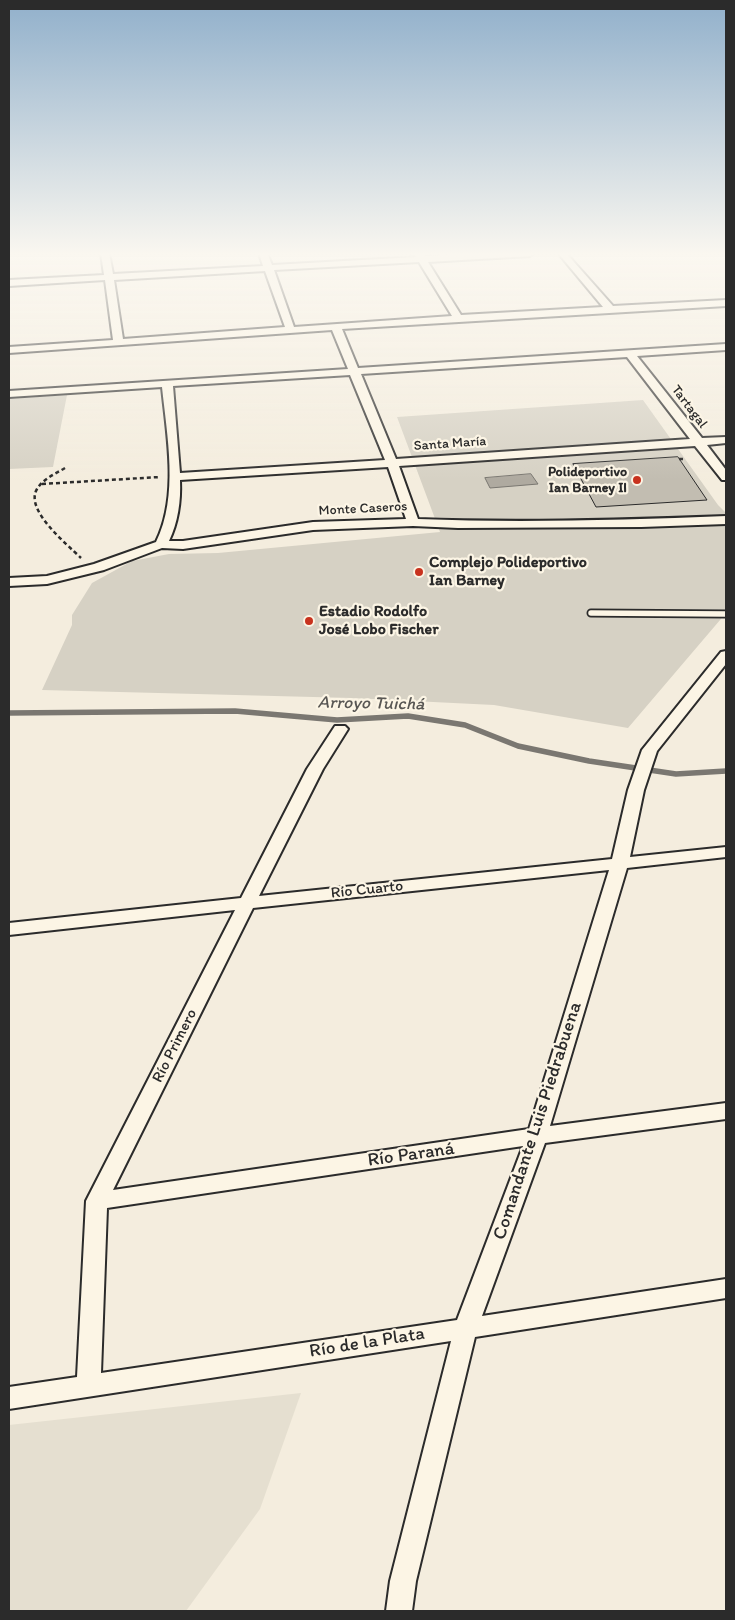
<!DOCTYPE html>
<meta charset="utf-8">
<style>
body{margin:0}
#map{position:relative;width:735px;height:1620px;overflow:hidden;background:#f4edde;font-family:Itim,sans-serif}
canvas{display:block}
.frame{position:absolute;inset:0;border:10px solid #2b2b2b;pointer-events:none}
</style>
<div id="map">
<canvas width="735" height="1620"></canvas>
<div class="frame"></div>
</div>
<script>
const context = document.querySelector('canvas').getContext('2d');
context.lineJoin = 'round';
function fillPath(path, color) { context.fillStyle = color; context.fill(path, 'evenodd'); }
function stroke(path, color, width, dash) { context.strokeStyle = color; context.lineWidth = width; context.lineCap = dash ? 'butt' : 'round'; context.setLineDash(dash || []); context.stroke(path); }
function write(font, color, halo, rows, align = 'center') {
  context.font = font + ' Itim,sans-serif'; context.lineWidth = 4.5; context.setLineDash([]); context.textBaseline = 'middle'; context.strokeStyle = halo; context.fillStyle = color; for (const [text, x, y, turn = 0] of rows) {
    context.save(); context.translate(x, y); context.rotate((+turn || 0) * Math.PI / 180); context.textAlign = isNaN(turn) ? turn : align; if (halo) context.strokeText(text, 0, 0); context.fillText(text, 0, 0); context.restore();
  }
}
fillPath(new Path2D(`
 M301,1393l-41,116 -74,102h-177v-186z`), '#e5dfd0');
fillPath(new Path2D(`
 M67,395l-14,72 -44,2v-70z
 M643,400l75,105 8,8v100l-98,115 -134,-23 -142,-7 -310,-8 30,-65v-10l20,-32 40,-22 37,-7 49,-1 222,-21 -43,-115z`), '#d6d1c4');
const water = new Path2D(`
 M531,474l7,10 -48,4 -5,-10z`);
fillPath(water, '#afaaa0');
stroke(water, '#7a7771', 1);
stroke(new Path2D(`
 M9,713l226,-2 102,9 71,-4 57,9 53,21 71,15 87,13 50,-3`), '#7a7771', 5.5);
const building = new Path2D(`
 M678,457l29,43 -111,7 -23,-43z`);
fillPath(building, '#c2bdb1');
stroke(building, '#2b2b2b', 1);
const service = new Path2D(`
 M591,613l135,1`);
const minor = new Path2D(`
 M101,253h8l4,21 150,-8 -4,-13h8l5,12 144,-8 -2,-4h8l3,3 64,-3h45l-4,3 -102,6 33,53 142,-8 -45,-54h8l47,53 113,-6v6l-384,23 16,39 368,-24v6l-89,6 65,82 24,-1v6l-19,2 19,25v10h-4l-27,-34 -296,20 19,53c102,4 206,1 308,-3v8l-85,3 -183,1 -45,-2 -100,4 -130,19 -21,-1 -58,22 -57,14 -38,2v-8l38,-2 47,-12 62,-22c23,-46 11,-106 6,-155l-153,10v-6l339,-22 -16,-39 -323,23v-6l104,-7 -8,-60 -96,6v-6l95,-5zM419,262l33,54 -158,11 -20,-57zM265,271l20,56 -162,12 -9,-59zM627,357l63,82 -294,20 -35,-85zM350,375l35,85 -205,13 -7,-87zM388,467l18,52 -93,3 -130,19h-14c9,-19 12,-40 11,-61z
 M726,651v13l-69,87 -13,39 -14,67 96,-10v10l-99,11 -77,258 176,-23v16l-181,24 -63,173 244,-37v19l-251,39 -59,244 -4,30h-26l4,-30 61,-240 -442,68v-22l68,-10 9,-176 149,-291 -226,25v-12l232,-25 66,-129 28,-43h10l3,3 -25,40 -64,127 353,-37 16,-69 14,-40 79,-98zM609,870l-80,259 -416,61 140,-282zM523,1146l-66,174 -356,53 6,-165z`);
stroke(service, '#2b2b2b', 9);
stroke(minor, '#2b2b2b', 4);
stroke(new Path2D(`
 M679,459h7
 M65,468c-10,6 -22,11 -28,21 -13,21 31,56 44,69
 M42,484l118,-7`), '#2b2b2b', 2.5, [4, 3]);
stroke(service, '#fcf5e5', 5.5);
fillPath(minor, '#fcf5e5');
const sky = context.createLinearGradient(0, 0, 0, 480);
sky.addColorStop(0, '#91b0cb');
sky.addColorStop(0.53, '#faf7f0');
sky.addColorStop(1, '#faf7f000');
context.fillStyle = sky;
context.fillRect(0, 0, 735, 480);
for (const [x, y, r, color] of [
 [637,480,5,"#c8321e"],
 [419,572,5,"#c8321e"],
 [309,621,5,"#c8321e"]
]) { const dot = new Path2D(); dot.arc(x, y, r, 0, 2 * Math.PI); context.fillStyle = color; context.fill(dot); stroke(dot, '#fcf5e5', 2); }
write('14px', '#2b2b2b', '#fcf5e5', [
 ["Tartagal",689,407,53],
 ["Santa María",450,444,-4],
 ["Monte Caseros",363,509,-3]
]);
write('bold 14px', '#2b2b2b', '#fcf5e5', [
 ["Polideportivo",627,472],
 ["Ian Barney II",627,488]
], 'right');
write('bold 16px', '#2b2b2b', '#fcf5e5', [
 ["Complejo Polideportivo",429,563],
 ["Ian Barney",429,581],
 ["Estadio Rodolfo",319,612],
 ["José Lobo Fischer",319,630]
], 'left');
write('16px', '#2b2b2b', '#fcf5e5', [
 ["Río Cuarto",367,890,-6],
 ["Río Primero",175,1046,-63]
]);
write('italic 18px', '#595754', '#fcf5e5', [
 ["Arroyo Tuichá",371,704,1]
]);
write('19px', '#2b2b2b', '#fcf5e5', [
 ["Comandante Luis Piedrabuena",538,1121,-72],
 ["Río Paraná",411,1155,-8],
 ["Río de la Plata",367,1343,-9]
]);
</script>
